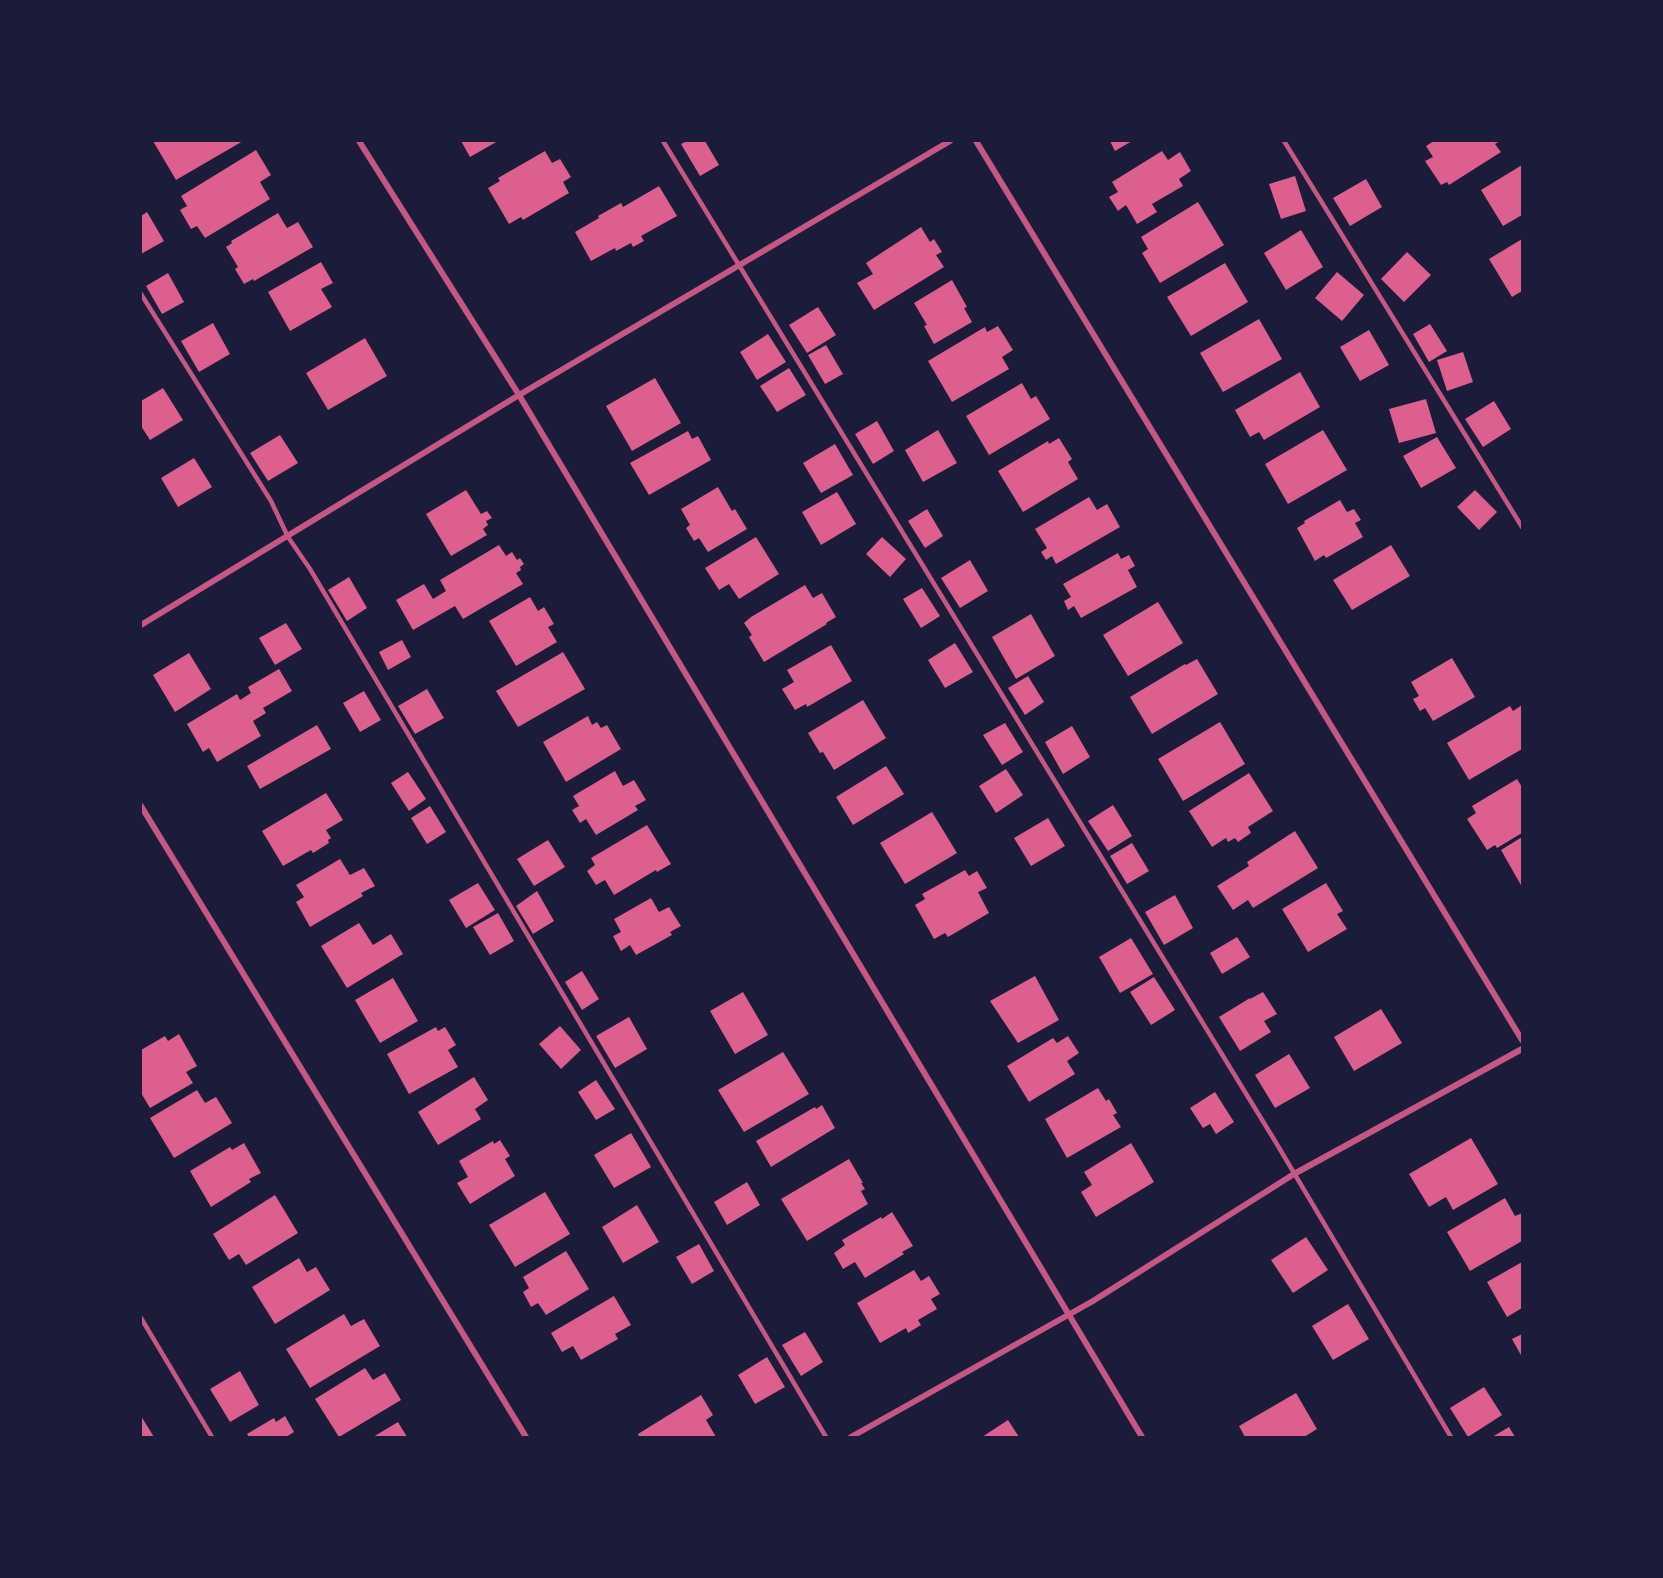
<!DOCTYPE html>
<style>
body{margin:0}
#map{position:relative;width:1663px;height:1578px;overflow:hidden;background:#1b1b3a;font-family:Poppins,sans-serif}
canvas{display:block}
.frame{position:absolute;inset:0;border:142px solid #1b1b3a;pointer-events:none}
</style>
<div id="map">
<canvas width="1663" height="1578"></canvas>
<div class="frame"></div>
</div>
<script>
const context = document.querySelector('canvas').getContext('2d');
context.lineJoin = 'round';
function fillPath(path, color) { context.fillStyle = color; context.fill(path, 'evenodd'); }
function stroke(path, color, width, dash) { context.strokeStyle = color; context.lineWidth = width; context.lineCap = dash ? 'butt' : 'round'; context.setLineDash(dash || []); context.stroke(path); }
fillPath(new Path2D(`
 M153,141h90l-67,39z
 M461,141h37l-28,16z
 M687,141h18l14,24 -19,11 -19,-32z
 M1110,141h22l-17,10z
 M1434,141h66l-5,3 6,8 -52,33 -2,-3 -6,3 -16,-24 8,-4 -7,-11z
 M256,150l15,25 -11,7 10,17 -65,39 -8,-12 -6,3 -11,-19 7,-4 -6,-10z
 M545,151l7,12 8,-4 11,18 -8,5 6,11 -46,27 -2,-3 -12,7 -21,-36 12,-7 -2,-3z
 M1162,151l6,9 12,-8 11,19 -12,8 4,7 -31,18 5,8 -20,12 -11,-19 -8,6 -9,-14 9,-5 -6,-10z
 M1522,165v50l-19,11 -22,-36z
 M1295,176l11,35 -25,8 -12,-35z
 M1366,179l16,28 -32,19 -17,-28z
 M659,186l18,30 -36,20 3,5 -11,6 -2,-4 -15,8 -1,-3 -24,13 -16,-29 24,-14 -1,-2 23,-13 2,4z
 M1198,202l26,43 -64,38 -18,-30 6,-4 -7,-12z
 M147,212l17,29 -23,13v-38z
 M278,213l9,15 11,-6 15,25 -59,34 -1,-2 -9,5 -9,-15 3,-2 -12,-20 6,-4 -1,-2z
 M921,227l9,15 4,-3 8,13 -6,3 8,12 -70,43 -17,-27 16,-9 -7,-11z
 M1301,230l22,37 -37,23 -22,-37z
 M1522,239v52l-10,6 -23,-38z
 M1407,252l24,23 -27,27 -23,-23z
 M321,262l12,21 -12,6 11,18 -42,24 -22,-39z
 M1225,263l23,39 -57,34 -24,-39z
 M1337,272l27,23 -22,26 -27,-23z
 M168,273l16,29 -22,12 -16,-28z
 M952,280l15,27 -3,1 8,14 -38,22 -10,-18 3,-1 -13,-22z
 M818,307l18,28 -29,18 -18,-28z
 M1259,319l23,40 -59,33 -23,-39z
 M213,323l17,31 -31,18 -18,-31z
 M1430,324l17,27 -18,11 -16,-28z
 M998,326l15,24 -11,7 7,12 -57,33 -24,-41 57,-34 2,5z
 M1369,330l20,35 -29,16 -20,-34z
 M768,334l18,28 -29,18 -17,-28z
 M365,338l22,38 -59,34 -22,-37z
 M826,345l17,29 -18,10 -17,-29z
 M1463,352l10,30 -26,9 -10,-31z
 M789,368l17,27 -29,17 -17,-26z
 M1300,372l20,35 -56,33 -5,-8 -9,5 -15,-27z
 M655,378l26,45 -49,28 -26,-45z
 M1022,383l9,16 5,-3 14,23 -61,36 -23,-39z
 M163,388l20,32 -33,20 -9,-14v-25z
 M1426,399l10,34 -37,10 -10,-34z
 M1494,401l17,28 -28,18 -18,-28z
 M877,421l17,30 -21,13 -18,-30z
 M938,430l19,33 -34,19 -18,-32z
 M1323,430l24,40 -59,34 -23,-40z
 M688,431l4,8 6,-3 13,24 -62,35 -19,-32z
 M280,435l18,28 -30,18 -18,-28z
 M1437,437l19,31 -35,20 -18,-32z
 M1059,438l13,21 -4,3 10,17 -55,33 -25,-41 50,-30 1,3z
 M835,444l18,31 -32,18 -18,-30z
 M194,458l18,29 -34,20 -17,-29z
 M718,487l14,24 3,-2 12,20 -39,23 -9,-14 -5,3 -8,-13 4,-3 -9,-16z
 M466,490l15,24 6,-3 5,7 -6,3 2,4 -5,4 4,6 -36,21 -25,-42z
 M1475,490l22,22 -18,18 -22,-23z
 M837,492l19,32 -35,21 -19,-33z
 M1089,497l8,13 10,-6 13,23 -64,37 -4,-8 -6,4 -5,-8 6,-4 -12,-19z
 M1340,500l7,12 7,-3 7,11 -6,3 8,14 -37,21 -2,-3 -9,6 -18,-33 8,-5 -1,-2z
 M927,509l16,27 -18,12 -17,-27z
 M756,537l23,37 -40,25 -10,-15 -10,6 -14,-22z
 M882,537l24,22 -16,18 -24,-23z
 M499,545l7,11 6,-4 5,8 3,-2 4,6 -4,3 1,3 -5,3 7,11 -60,35 -8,-13 -42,24 -17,-30 28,-16 9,15 13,-8 -6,-11z
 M1391,545l19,31 -58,34 -19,-30z
 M1118,553l3,6 8,-4 6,11 -7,4 9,17 -56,31 -7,-12 -6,4 -4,-9 7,-4 -8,-13z
 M970,560l18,31 -28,17 -19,-30z
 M349,577l18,31 -20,13 -19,-31z
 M805,585l8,13 9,-5 14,24 -10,6 1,1 -63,38 -15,-25 3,-2 -8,-12 7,-6z
 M922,588l18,28 -19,12 -18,-29z
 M530,597l8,14 6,-4 10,17 -6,3 9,15 -41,24 -27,-45z
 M1158,602l25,41 -55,33 -25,-41z
 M1031,614l24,42 -39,23 -24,-42z
 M286,623l16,26 -27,16 -16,-27z
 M402,640l9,17 -23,13 -9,-18z
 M955,643l18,29 -28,16 -17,-28z
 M831,645l21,36 -45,26 -1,-3 -11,6 -13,-21 12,-7 -7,-12z
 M563,652l22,37 -67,38 -22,-36z
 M189,653l22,36 -36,23 -22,-37z
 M1452,658l23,39 -42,24 -8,-13 -5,3 -7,-12 6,-3 -8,-14z
 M1197,659l21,35 -66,40 -22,-37 55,-33 1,1z
 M279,669l13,22 -29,17 3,5 -13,8 8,15 -44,26 -8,-14 -6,4 -16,-28 50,-30 3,6 11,-7 -3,-6z
 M1028,676l16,26 -19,13 -17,-27z
 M427,689l17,29 -29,16 -17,-28z
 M364,691l17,29 -21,12 -17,-29z
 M863,700l23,38 -52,32 -11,-18 -3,1 -12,-20z
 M1522,705v44l-53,31 -22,-37 63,-37 3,5z
 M588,716l4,9 5,-3 4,6 6,-3 14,24 -55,33 -23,-40z
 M1220,722l25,42 -62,37 -25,-42z
 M1005,723l18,29 -21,13 -19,-30z
 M317,725l14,24 -71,40 -13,-23z
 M1072,726l18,31 -27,17 -18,-32z
 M886,766l18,28 -51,31 -17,-28z
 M1006,769l17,26 -27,18 -17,-27z
 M615,771l8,15 11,-6 12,20 -11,6 3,4 -42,25 -10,-16 -6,4 -8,-13 7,-4 -6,-10z
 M408,772l18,27 -17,12 -18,-28z
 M1249,773l24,38 -25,16 3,6 -13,9 -3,-4 -7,4 -2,-4 -14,9 -23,-36z
 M1517,779l5,8v46l-25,15 -2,-3 -8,5 -20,-31 9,-6 -4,-7z
 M326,793l17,27 -17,10 5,8 -3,2 1,3 -16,10 -2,-3 -28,16 -21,-35z
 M1113,805l19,31 -24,15 -20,-30z
 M430,806l16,26 -19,12 -16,-26z
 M932,812l25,41 -52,31 -25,-41z
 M1048,818l17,28 -34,20 -17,-28z
 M647,825l24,39 -14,8 -1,-2 -42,25 -9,-15 -9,5 -9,-14 8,-6 -4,-7z
 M1295,831l23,37 -65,40 -5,-8 -15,10 -16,-24 32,-20 -2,-4z
 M1522,837v50l-21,-37z
 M548,840l17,27 -31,19 -17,-27z
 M1132,843l17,28 -22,13 -17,-28z
 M340,859l10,16 14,-7 11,18 -14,7 2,3 -53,31 -14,-25 8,-5 -8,-12z
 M965,870l4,6 8,-5 10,17 -9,4 11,21 -41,24 -3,-4 -11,6 -19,-34 10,-6 -3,-5z
 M478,883l17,27 -29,18 -17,-28z
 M1326,883l17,28 -6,3 10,15 -39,23 -26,-43z
 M537,891l17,30 -21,13 -17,-28z
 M1175,895l18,33 -29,17 -19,-33z
 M651,898l8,14 10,-5 12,19 -11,6 2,3 -36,20 -6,-10 -9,6 -8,-15 8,-4 -7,-13z
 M498,913l16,28 -24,14 -17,-28z
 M359,923l14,22 18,-11 12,20 -56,34 -26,-42z
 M1237,937l13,20 -28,17 -12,-21z
 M1131,938l22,36 -33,19 -21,-36z
 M582,971l17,28 -17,11 -17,-28z
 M1035,976l24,44 -41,23 -28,-42z
 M1154,977l21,33 -24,15 -21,-33z
 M393,978l25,43 -38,22 -25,-43z
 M743,992l25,43 -33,19 -25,-43z
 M1263,992l14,22 -13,7 7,11 -31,19 -21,-34 31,-19v1z
 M1381,1009l21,34 -48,28 -20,-34z
 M629,1017l18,32 -32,19 -19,-32z
 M560,1026l21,24 -20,19 -22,-25z
 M436,1027l2,4 7,-4 11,18 -8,5 10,17 -49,27 -22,-40z
 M179,1034l18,32 -11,6 7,11 -43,25 -9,-15v-43l24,-14 3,5z
 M1068,1036l11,17 -12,8 8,13 -46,28 -22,-36 46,-28 4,5z
 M783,1052l26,42 -65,38 -26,-42z
 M1289,1054l21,34 -35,20 -20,-33z
 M474,1077l14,23 -13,9 6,10 -43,26 -20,-33z
 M596,1080l19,29 -19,11 -18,-28z
 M1098,1088l8,13 3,-2 8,14 -4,2 8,12 -54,31 -22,-39z
 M197,1090l8,13 11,-6 16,26 -58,35 -24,-40z
 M1215,1092l19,30 -18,12 -6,-10 -7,4 -13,-20z
 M822,1105l13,23 -64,39 -15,-26 59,-34 1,2z
 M631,1133l20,34 -37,21 -20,-33z
 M1471,1138l27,46 -45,26 -7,-13 -17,10 -20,-33z
 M500,1140l10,16 -5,3 10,17 -45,28 -13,-21 11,-6 -9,-16 34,-20 1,3z
 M244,1143l17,30 -12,6 2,3 -40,25 -21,-36 40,-24 2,3z
 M1131,1143l23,39 -58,35 -15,-25 11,-7 -8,-13z
 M849,1159l14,24h-2l4,6 -4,2 7,13 -61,37 -26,-42z
 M747,1182l13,23 -33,20 -13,-23z
 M545,1192l25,42 -55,33 -26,-42z
 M275,1195l23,38 -52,32 -7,-11 -10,6 -16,-26z
 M1505,1198l10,18 7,-3v28l-52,30 -23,-39z
 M637,1205l22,37 -36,21 -21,-36z
 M892,1212l21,34 -11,6 2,2 -39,24 -10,-16 -12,7 -9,-16 11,-8 -3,-5 39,-23 1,2z
 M1306,1237l22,33 -35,23 -22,-33z
 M699,1244l15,27 -22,13 -16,-27z
 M566,1251l23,38 -43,26 -8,-12 -7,4 -8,-15 6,-4 -6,-11z
 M299,1258l8,14 9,-5 14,23 -55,34 -23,-37z
 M1522,1262v46l-15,9 -20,-35z
 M914,1270l7,11 8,-5 11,18 -9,5 6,10 -19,11 3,5 -13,8 -2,-5 -26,15 -23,-40z
 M614,1296l17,29 -16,9 3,5 -37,21 -8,-14 -11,6 -11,-19z
 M1348,1304l21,35 -36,21 -21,-34z
 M344,1314l7,12 13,-7 16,27 -70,42 -24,-39z
 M805,1332l18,30 -22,14 -19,-31z
 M1522,1334v23l-10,-18z
 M767,1357l18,30 -30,17 -17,-29z
 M365,1368l8,12 12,-7 16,27 -62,37 -24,-38z
 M240,1371l19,34 -29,17 -20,-33z
 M1484,1387l18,28 -34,22 -18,-29z
 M1296,1393l21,36 -13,8h-59l-6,-11z
 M701,1395l12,20 -7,5 10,17h-77l-1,-3z
 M141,1416l13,21h-13z
 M285,1416l9,16 -8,5h-37l-2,-3 27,-16 2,4z
 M1008,1420l11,17h-37z
 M398,1422l9,15h-34z
 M1509,1427l6,10h-23z`), '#dd5f8e');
stroke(new Path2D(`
 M663,141l612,1000 176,296
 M1284,141l238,386
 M141,294l130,207 17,36 22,32 516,868
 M141,1318l71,119`), '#c65784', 4.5);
stroke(new Path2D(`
 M359,141l160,254 623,1042
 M976,141l546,899
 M141,625l378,-230 431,-254
 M141,806l385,631
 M851,1437l242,-136 201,-127 228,-125`), '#c65784', 6);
</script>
